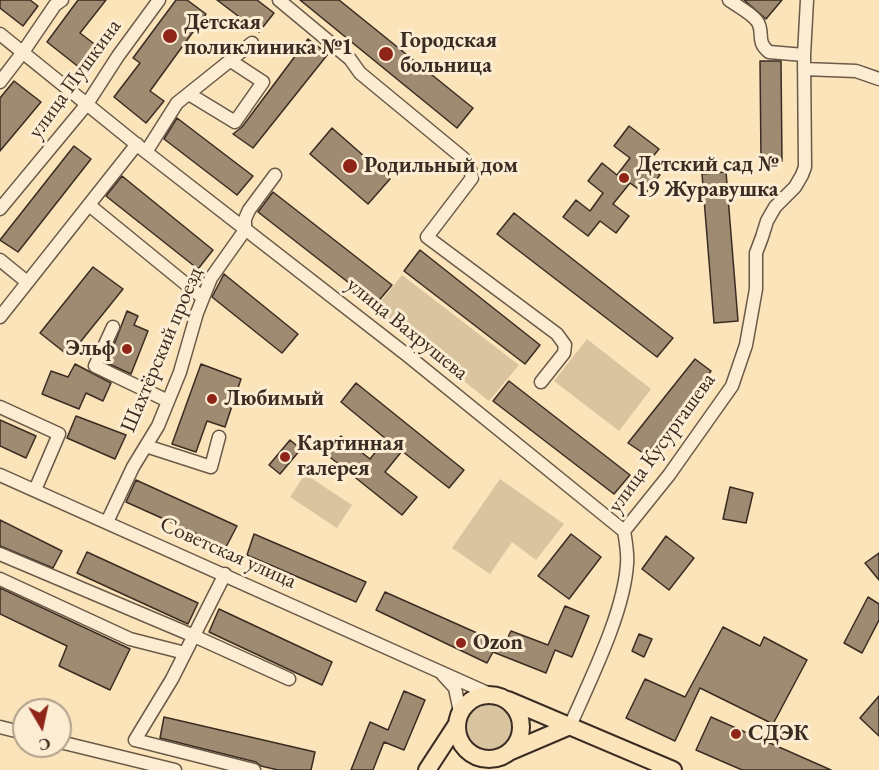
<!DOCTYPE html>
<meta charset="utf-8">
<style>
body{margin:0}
#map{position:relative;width:879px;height:770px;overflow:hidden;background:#fbe3ba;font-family:"EB Garamond",serif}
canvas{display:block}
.north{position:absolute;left:12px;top:698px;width:60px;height:60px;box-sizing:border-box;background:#fcedd2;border:2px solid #aea08c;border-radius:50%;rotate:171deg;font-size:16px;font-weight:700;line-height:24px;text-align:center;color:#3a2c22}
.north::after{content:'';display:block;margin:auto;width:21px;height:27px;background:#8f2418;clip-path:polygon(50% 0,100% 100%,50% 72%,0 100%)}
</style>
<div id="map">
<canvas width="879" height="770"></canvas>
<div class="north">С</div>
</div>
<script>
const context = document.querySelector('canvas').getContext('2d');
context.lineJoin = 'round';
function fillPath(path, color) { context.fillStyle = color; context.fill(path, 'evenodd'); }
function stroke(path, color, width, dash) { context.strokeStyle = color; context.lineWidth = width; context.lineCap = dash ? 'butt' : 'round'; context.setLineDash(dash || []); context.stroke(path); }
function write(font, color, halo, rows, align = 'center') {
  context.font = font + ' "EB Garamond",serif'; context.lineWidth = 6; context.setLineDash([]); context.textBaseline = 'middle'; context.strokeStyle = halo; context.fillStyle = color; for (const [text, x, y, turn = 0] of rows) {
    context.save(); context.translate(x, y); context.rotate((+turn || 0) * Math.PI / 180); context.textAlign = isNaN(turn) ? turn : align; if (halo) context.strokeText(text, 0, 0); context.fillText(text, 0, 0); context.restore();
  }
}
fillPath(new Path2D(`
 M402,275l117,90 -30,36 -115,-91z
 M587,339l64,50 -32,42 -65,-50z
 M305,474l47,31 -15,23 -47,-31z
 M500,479l64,45 -28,36 -24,-18 -22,32 -38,-26z
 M466 728a24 24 0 1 1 48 0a24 24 0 1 1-48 0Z`), '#dac4a0');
const building = new Path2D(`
 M0,0h30l8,6 -15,20 -23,-18z
 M78,0h28l-26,33 17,13 -17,22 -33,-26z
 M176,0h11l19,14 -56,77 14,10 -18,22 -32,-26 26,-34 -7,-5z
 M217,0h40l17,13 -15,19z
 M300,0h39l134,108 -16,20z
 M744,0h38l-16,19z
 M308,39l20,15 -75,94 -20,-14 9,-7z
 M760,61h21l1,100h-21z
 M14,81l27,21 -41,49v-53z
 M177,118l76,58 -16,19 -73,-56z
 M629,126l30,23 -13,16 14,10 -15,19 -15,-11 -17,21 16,12 -13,17 -16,-12 -12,15 -25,-19 13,-17 14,11 13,-18 -15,-12 14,-18 15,12 13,-17 -16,-12z
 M332,128l58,51 -22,25 -58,-50z
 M74,146l17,13 -73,93 -18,-12z
 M726,172l12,149 -24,2 -12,-149z
 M122,176l91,74 -15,19 -92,-73z
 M273,192l119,93 -16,19 -118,-92z
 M514,213l159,125 -16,19 -160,-123z
 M420,250l120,95 -15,19 -121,-93z
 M93,267l30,22 -54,67 -29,-23z
 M224,274l74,60 -16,19 -70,-56z
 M127,311l11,5 -4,9 14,6 -17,43 -24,-11z
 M695,359l16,12 -65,84 -18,-12z
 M75,364l36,19 -8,18 -17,-8 -7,16 -37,-15 9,-23 17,6z
 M201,364l40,15 -16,48 -18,-6 -11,31 -24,-8z
 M509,381l121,94 -16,19 -121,-93z
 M356,383l108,87 -15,18 -47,-37 -17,21 32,25 -15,18 -76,-61 15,-18 29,23 16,-20 -45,-37z
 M76,416l50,19 -11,24 -48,-21z
 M0,420l36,16 -10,22 -26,-12z
 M290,440l11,9 -21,25 -11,-9z
 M136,480l101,46 -11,21 -100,-45z
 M730,487l23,6 -7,30 -23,-4z
 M0,520l62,31 -9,17 -53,-22z
 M254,534l112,48 -10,20 -109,-47z
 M571,534l30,23 -32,42 -31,-23z
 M666,536l28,22 -25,32 -27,-21z
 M87,552l111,51 -10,21 -111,-51z
 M879,553v27l-14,-17z
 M0,588l130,61 -20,41 -51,-24 8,-20 -67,-32z
 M385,592l119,53 7,-14 37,14 17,-39 24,10 -17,41 -17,-7 -9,23 -53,-21 -6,11 -111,-53z
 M868,597l11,7v16l-17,33 -18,-10z
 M219,609l113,53 -10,23 -113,-53z
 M723,627l37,19 4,-9 43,23 -34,64 -73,-36 -25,53 -49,-23 19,-39 40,18z
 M639,634l13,5 -8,18 -12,-6z
 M404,691l21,9 -21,50 -20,-8 -11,28h-22l19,-48 18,8z
 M879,696v40l-19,-18z
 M164,717l151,35 -4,18h-33l-17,-4 -5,-4 -96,-24z
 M711,717l120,53h-89l-46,-20z`);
fillPath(building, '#9e8b71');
stroke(building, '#3a2c22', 1.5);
const minor = new Path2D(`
 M279,0l71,59 10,14 103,85 7,11 2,9 -45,59 130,97 8,11 -1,8 -23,29
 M729,0c8,6 22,13 28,21 8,11 -2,20 12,31l35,3
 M0,34l146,118 261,203 217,176c2,11 4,22 3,33 -3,49 -37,116 -57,162
 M804,69l52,2 23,8
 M0,82l23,-30 32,-47 7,-5
 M189,94l46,28 28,-40 -32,-21
 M146,152l31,-49 75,-60
 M89,205l114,93
 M0,209l87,-105 31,-48 41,-56
 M0,260l27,22
 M0,317l137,-173
 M113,327l-18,39 73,35
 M0,407l59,27 -24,56
 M146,446l65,21 8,-30
 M0,475l492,220
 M107,522l26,-55 25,-41 22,-54 17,-59 14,-35 34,-48v-11l4,-9 26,-35
 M624,531l45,-56 63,-89 14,-41 10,-56v-36l6,-16 5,-16 8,-14 20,-20 7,-12 3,-8 -1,-112 3,-55
 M0,554l194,82 95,43
 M225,574l-53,105 -37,61 119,30
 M0,579l130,60 55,14
 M443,675l12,13 5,24
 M0,727l24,6
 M60,742l115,28`);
const major = new Path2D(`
 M457 727a32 32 0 1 1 64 0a32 32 0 1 1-64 0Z
 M508,700l165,70
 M509,752l61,-26
 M427,770l30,-46`);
stroke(minor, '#6a5a48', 15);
stroke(major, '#3a2c22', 20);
stroke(minor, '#fcedd2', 12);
stroke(major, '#fbe3ba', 16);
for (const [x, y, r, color] of [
 [170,36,8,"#8f2418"],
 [386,54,8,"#8f2418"],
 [350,166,8,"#8f2418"],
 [624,178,6,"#8f2418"],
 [127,349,6,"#8f2418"],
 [212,399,6,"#8f2418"],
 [285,457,6,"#8f2418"],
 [461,643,6,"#8f2418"],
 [736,734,6,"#8f2418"]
]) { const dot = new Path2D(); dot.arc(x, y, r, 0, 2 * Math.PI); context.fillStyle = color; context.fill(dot); stroke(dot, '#fcedd2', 2); }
write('bold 22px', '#3a2c22', '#fcedd2', [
 ["Детская",184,23],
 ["поликлиника №1",184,48],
 ["Городская",400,41],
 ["больница",400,66],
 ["Детский сад №",636,165],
 ["19 Журавушка",636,190],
 ["Родильный дом",364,166],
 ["Эльф",115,349,"right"],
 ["Любимый",224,399],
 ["Картинная",297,444],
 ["галерея",297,469],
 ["Ozon",473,643],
 ["СДЭК",748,734]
], 'left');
write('22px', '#3a2c22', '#fcedd2', [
 ["улица Пушкина",75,79,-54],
 ["улица Вахрушева",407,329,39],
 ["Шахтёрский проезд",162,350,-67],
 ["улица Кусургашева",662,443,-54],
 ["Советская улица",228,553,24]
]);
</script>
